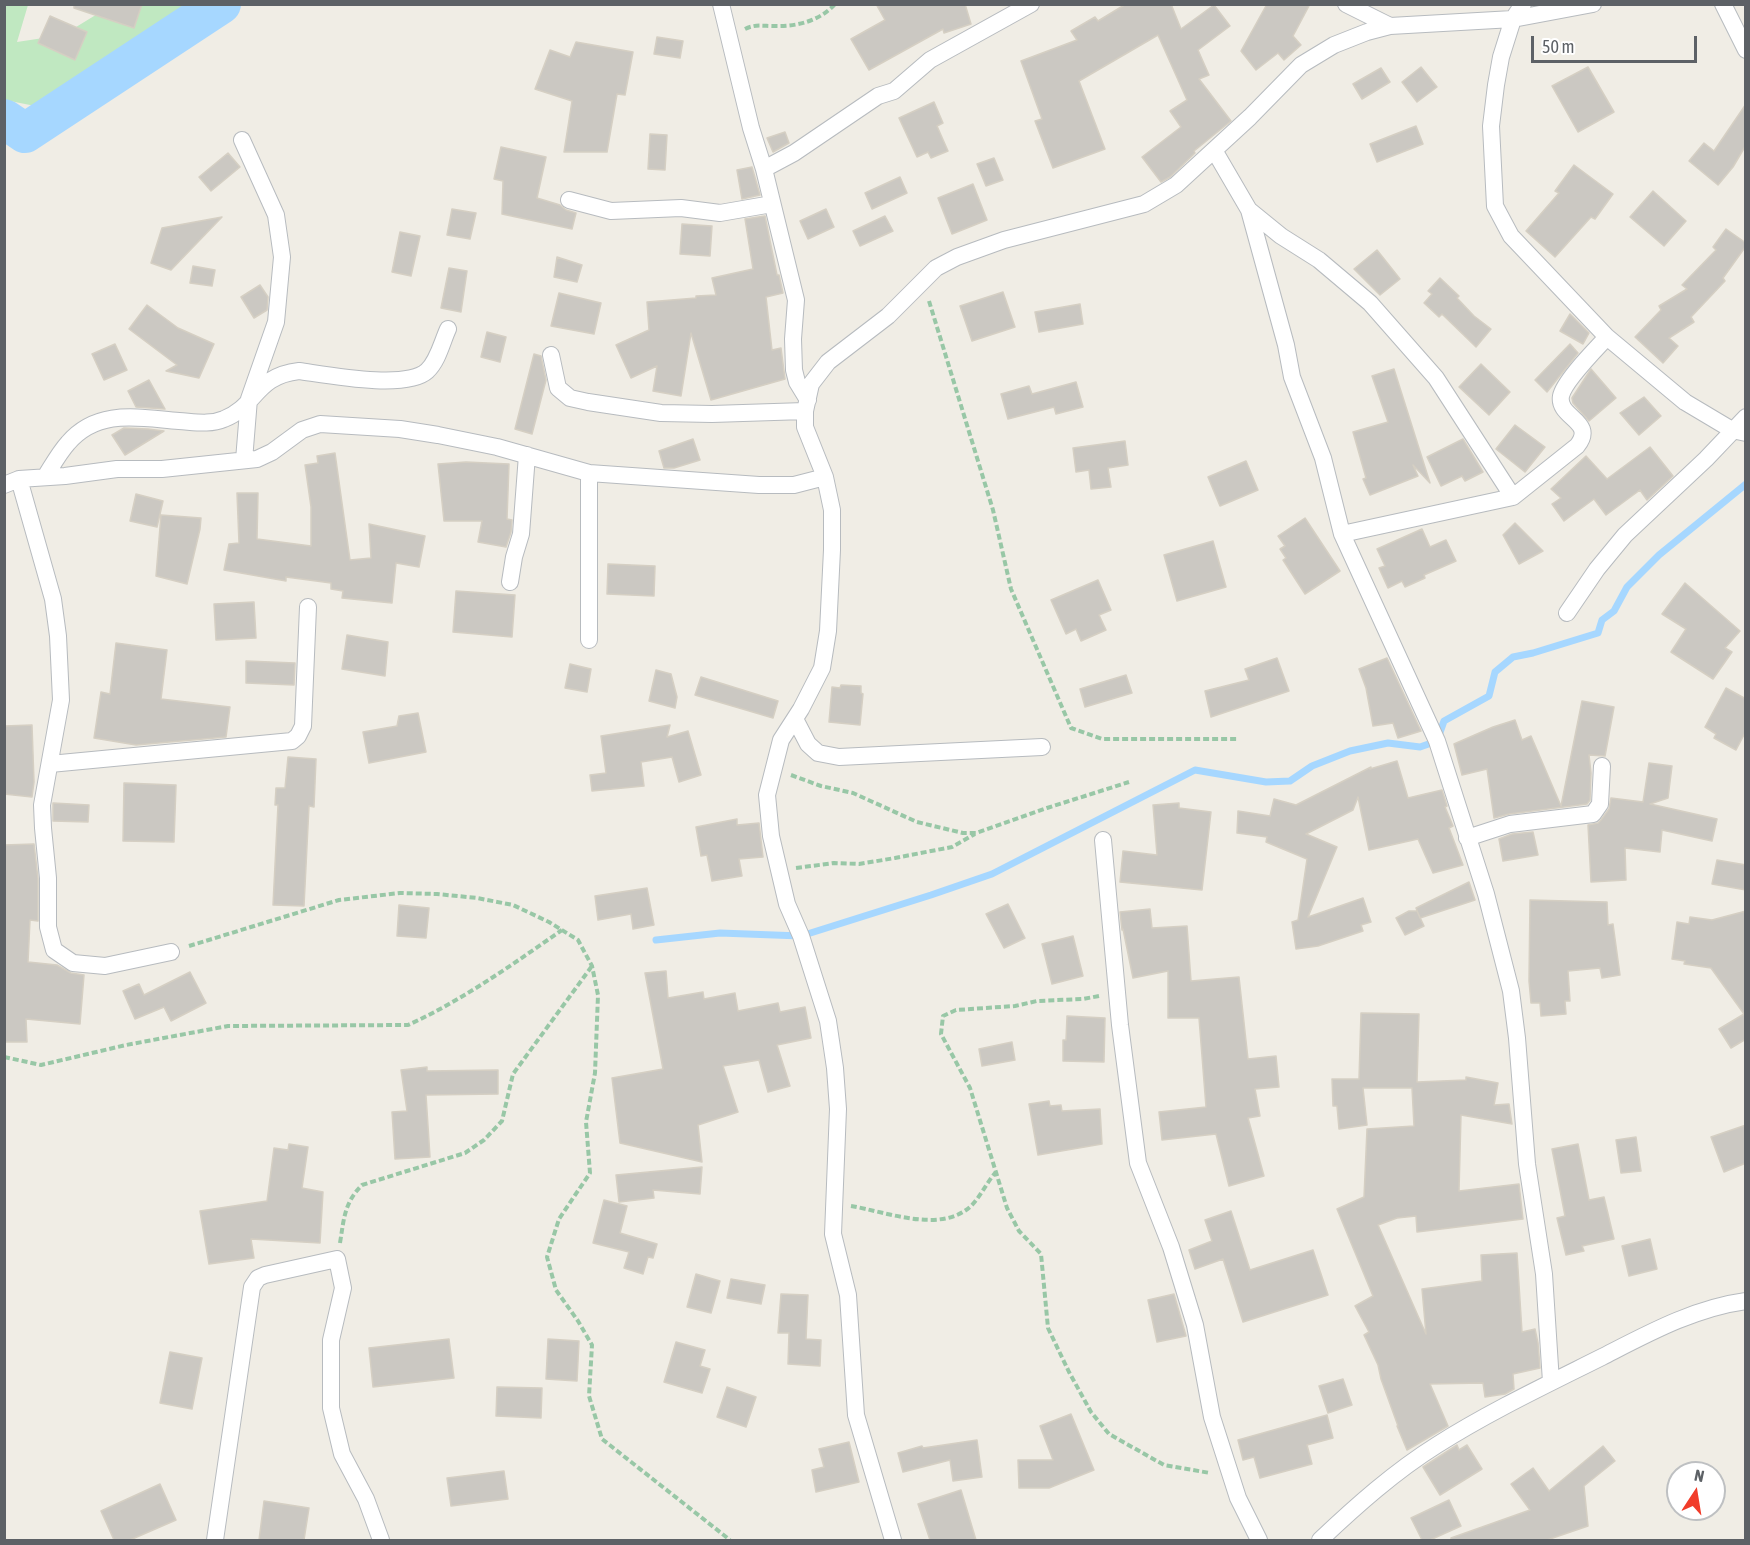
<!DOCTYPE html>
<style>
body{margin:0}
#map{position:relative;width:1750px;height:1545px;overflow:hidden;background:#f0ede5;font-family:"Asap Condensed",sans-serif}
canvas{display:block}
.frame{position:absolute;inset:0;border:6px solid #5d6166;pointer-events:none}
.north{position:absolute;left:1666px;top:1461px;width:60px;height:60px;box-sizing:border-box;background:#fff;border:2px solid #bec0c2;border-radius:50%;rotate:12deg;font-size:16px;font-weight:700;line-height:24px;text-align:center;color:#5d6166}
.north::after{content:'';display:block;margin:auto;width:21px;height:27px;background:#f13c2a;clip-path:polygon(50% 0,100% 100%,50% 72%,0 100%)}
.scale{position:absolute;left:1531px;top:36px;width:166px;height:27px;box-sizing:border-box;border:3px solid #5d6166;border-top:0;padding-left:8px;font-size:18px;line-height:21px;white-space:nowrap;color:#5d6166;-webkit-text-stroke:4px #fff;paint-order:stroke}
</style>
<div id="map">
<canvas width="1750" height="1545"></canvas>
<div class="frame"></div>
<div class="north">N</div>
<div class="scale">50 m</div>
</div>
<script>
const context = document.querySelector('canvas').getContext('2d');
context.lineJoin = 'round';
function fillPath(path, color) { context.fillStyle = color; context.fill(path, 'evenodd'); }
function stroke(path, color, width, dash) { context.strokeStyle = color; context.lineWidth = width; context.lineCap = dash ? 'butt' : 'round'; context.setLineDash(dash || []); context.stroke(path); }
fillPath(new Path2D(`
 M4,5h24l-11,37 46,-7 49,-30h115l-106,78 -56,29 -60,-12z`), '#c0e8c1');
stroke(new Path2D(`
 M656,940l64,-7 81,3 130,-41 61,-21 203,-104 71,12 24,-1 22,-15 38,-15 38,-8 32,4 17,-6 7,-20 45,-25 6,-24 18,-15 20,-4 65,-20 4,-13 12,-9 13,-24 32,-32 87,-71`), '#a6d7ff', 7);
stroke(new Path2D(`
 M4,119l21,14 196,-129`), '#a6d7ff', 40);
const building = new Path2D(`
 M74,4h68l-8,24 -60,-20z
 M876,4h89l6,20 -27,9 -1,-4 -74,41 -18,-31 34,-19z
 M1126,4h45l10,25 33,-24 16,21 -32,24 11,25 -10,4 32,42 -37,30 1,2 -25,24 -9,5 -19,-25 39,-30 -11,-16 17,-11 -29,-65 -79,46 26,68 -52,19 -18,-47 7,-2 -21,-58 56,-21 -6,-9 24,-14 3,4z
 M1267,4h43l-17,32 8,9 -17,15 -6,-7 -22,17 -15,-19z
 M50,16l37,16 -12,28 -37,-17z
 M657,37l26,4 -3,17 -26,-4z
 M576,42l57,10 -8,43 -8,-1 -10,58h-43l8,-51 -37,-12 15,-39 20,7z
 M1421,67l16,20 -20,15 -15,-20z
 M1588,67l26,45 -36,20 -26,-46z
 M1381,68l9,14 -28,17 -9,-15z
 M934,102l9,21 -6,3 11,25 -17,7 -3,-6 -11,5 -18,-39z
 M1746,104v41l-13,22 -15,18 -29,-24 15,-18 10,8z
 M1416,126l7,18 -46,18 -7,-18z
 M785,132l4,11 -16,9 -6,-14z
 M650,134l17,1 -2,35 -17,-1z
 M501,147l45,10 -9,41 23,7 6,5 10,3 -4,16 -70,-15 1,-33 -9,-2z
 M228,153l12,14 -29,24 -12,-14z
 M994,158l9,22 -17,6 -9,-22z
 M1574,165l39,29 -18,25 -4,-2 -36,40 -29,-26 33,-38 -4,-2z
 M752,167l8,28 -18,4 -5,-29z
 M900,177l7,16 -35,16 -7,-16z
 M973,184l14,36 -35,14 -14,-36z
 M1653,191l33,30 -22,25 -34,-29z
 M452,209l24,4 -6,26 -23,-4z
 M826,209l8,18 -26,12 -8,-18z
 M765,216l12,59h2l4,18 -17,4 6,53 9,-2 4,31 -74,21 -20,-67 -10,63 -28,-5 4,-25 -26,12 -15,-33 33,-15 -2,-28 49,-4v-2l20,-1 -4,-17 41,-9 -8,-50z
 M885,216l8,15 -33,15 -7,-15z
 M222,217l-51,53 -20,-7 11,-35z
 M682,224l30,2 -2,30 -30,-2z
 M1726,229l20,14v3l-23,32 2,3 -34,36 3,5 -25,16 9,8 -15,17 -28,-26 26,-27 -2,-4 28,-17 -5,-4 34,-35 -3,-3z
 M400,232l20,4 -9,40 -19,-4z
 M1377,250l23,29 -20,16 -26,-26z
 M557,257l25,8 -5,17 -23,-5z
 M193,266l22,4 -3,16 -22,-3z
 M449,268l18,3 -6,41 -20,-4z
 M1440,278l19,18 -2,2 17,18 17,13 -15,18 -34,-33 -3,3 -15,-14 8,-9 -4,-3z
 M260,285l8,12 -1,13 -13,8 -13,-21z
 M1003,292l12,35 -43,14 -12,-35z
 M559,293l42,10 -7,31 -43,-8z
 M1080,304l3,20 -44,8 -4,-20z
 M147,305l31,23 36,16 -15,34 -33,-7 11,-6 -48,-36z
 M1570,314l19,19 -6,11 -23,-13z
 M487,332l19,5 -6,25 -19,-5z
 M115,344l12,26 -23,10 -12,-26z
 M1570,344l8,9 -31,39 -12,-12z
 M534,354l7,2 5,24 -14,54 -17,-5z
 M1481,364l29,28 -21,23 -30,-28z
 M1394,369l36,114 -17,-18 5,11 -48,19 -7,-16 3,-1 -13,-46 35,-10 -16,-46z
 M1591,369l25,29 -27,23 -16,-18 -1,-5z
 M149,380l16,29 -29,-2 -8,-16z
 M1076,382l7,25 -27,7 -2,-7 -46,12 -7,-25 28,-8 3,8z
 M1644,397l17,19 -22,19 -19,-22z
 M1515,425l30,22 -20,25 -29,-23z
 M124,428l24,1 16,2 -39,24 -13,-20z
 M693,439l7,21 -26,8h-10l-5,-17z
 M1463,439l20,33 -18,9 -3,-5 -21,10 -14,-29z
 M1125,441l3,24 -20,3 3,19 -20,2 -2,-19 -13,2 -3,-24z
 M1650,447l23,29 -26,24 -7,-10 -34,25 -12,-16 -30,22 -12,-17 9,-6 -10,-9 35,-33 21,23z
 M335,453l15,107 21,-2 -2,-34 56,12 -6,31 -23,-4 -4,40 -50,-5 1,-7 -12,-2v-6l-45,-6v4l-62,-11 5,-26 10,-1 -2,-50h21l-1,46 54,7v-39l-6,-42 13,-2 -1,-7z
 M1246,461l12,29 -38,16 -12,-29z
 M466,462l43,2 -2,55 5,1 -1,12 -5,15 -28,-5 4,-21h-38l-6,-57z
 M136,494l27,7 -6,26 -27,-6z
 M161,515l40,3 -1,11 -13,55 -31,-8z
 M1305,518l35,53 -35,23 -22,-34 3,-2 -6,-9 5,-3 -7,-10z
 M1515,523l28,28 -24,13 -16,-29z
 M1422,529l8,18 16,-7 10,21 -32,14 1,3 -20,9 -3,-6 -14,7 -9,-20 6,-2 -8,-17z
 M1213,541l13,46 -49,14 -13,-46z
 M608,564l47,2 -1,30 -47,-2z
 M1098,580l13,30 -12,5 7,15 -25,11 -5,-12 -10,5 -15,-34z
 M1685,583l55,48 -15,17 7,4 -19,27 -42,-27 15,-23 -24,-15z
 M456,591l59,4 -3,42 -59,-5z
 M254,602l2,36 -40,2 -2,-36z
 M347,635l41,7 -3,34 -43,-7z
 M116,643l51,7 -6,49 69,8 -4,30 -90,8 -42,-7 7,-46 9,2z
 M1277,658l12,33 -78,26 -6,-26 44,-11 -4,-11z
 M1387,658l34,73 -23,7 -5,-15 -20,3 -7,-38 -7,-19z
 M246,661l49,2 -1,22 -48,-2z
 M570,664l21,5 -4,23 -22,-4z
 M656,670l15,4 6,23 -2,11 -26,-7z
 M1126,675l6,18 -47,14 -5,-18z
 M701,677l77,24 -5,17 -78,-23z
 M841,685l20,1v7l2,1 -3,31 -31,-3 3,-35 8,1z
 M1726,688l20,11v32l-10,19 -22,-12 2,-4 -11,-7z
 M1582,701l32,6 -9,49 -16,-1 2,18 -1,27 -3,4 -78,10 -15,4 -7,-49 -25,6 -8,-31 39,-17 22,-7 7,20 9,-4 30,70z
 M418,713l8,39 -57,11 -6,-31 34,-6 2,-10z
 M32,725l2,57 -2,15 -28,-3v-68z
 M670,725l-3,12 21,-6 13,44 -22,7 -7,-25 -31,5 3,24 -52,5 -2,-16 16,-2 -5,-37z
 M288,757l28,2 -2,48 -5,-1 -5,100 -31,-1 5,-100h-3l1,-17h9z
 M1397,761l11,37 34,-8 5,16 -2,1 8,19 -4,2 14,37 -30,8 -15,-34 -49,11 -11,-53 -5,13 -47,24 31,13 -29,70 55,-19 8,24 -10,3 2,6 -45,15 -22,3 -4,-27 6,-2 9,-61 -41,-17 1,-5 -30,-4 1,-22 32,5 4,-17 22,6 75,-38 -1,2z
 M1649,763l23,3 -4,32 -18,6 67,15 -5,22 -50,-11 -2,22 -35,-4 1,32 -35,2 -3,-57 10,-2 3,-3 8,-11 2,-11 32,4z
 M124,783l52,2 -2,57 -51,-1z
 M53,803l36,2 -1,17 -35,-1z
 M1179,803v5l32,4 -9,78 -82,-8 3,-31 34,4 -4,-50z
 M737,819v6l22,-2 4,34 -24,2 3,17 -30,5 -5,-26 -6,1 -5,-29z
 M1533,832l5,23 -35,6 -4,-22 13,-5z
 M34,844l4,35v42l-8,-1 -2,42 29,3 14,8 13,2 -4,49 -54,-5 1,23h-23v-197z
 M1717,860l29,5v25l-34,-6z
 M1469,882l6,18 -55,18 -4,-10z
 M647,888l7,37 -21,4 -2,-15 -33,6 -3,-24z
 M1530,900l77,2 1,23 5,-1 7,51 -18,3 -2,-10 -32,3 2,30h-5l1,13 -25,2 -1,-13h-9l-2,-22z
 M1008,904l17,34 -21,10 -18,-34z
 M399,905l30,3 -3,30 -29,-2z
 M1150,909l2,19 35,-2 4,55 48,-4 9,82 28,-3 3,31 -24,2 5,27 -12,2 16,58 -35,10 -13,-52 -54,6 -3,-28 47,-5 -7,-89h-31v-47l-35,7 -10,-49 -1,1 -2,-18z
 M1409,911h8l7,15 -19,9 -9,-17z
 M1746,911v128l-15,9 -12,-19 25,-15 -33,-46 -27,-4 1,-3 -13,-2 5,-37 12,2 1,-7 22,3z
 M1073,936l10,40 -31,8 -10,-40z
 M666,971l2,27 35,-6 1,7 31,-6 3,18 40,-8 2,9 25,-5 6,31 -34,7 13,41 -22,6 -9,-32 -36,6 15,46 -40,13 4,37 -82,-19 -8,-65 51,-9 -18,-96z
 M190,972l16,31 -35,18 -7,-14 -29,12 -12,-28 16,-7 5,11z
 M1361,1013l58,1 -2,68 49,-2v-3l32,6 -4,22 15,-1 3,20 -51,-9 -2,76 60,-7 4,35 -106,13 -1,-16 -19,2 -19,7 48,109 -4,-45 60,-8 -1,-26 36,-2 5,79 13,-3 3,14 2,25 -27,6 1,15 -9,5 -20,3 -2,-14 -53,1 18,42 -41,24 -10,-24h1l-17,-47 -3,-14 -14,-30 5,-3 -14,-26 18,-10 -36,-87 27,-12 3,-68 47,-3 -2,-38h-49l4,37 -28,4 -2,-23h-4l-1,-27h27z
 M1067,1016l38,2 -1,44 -41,-1v-21h3z
 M1012,1042l3,18 -33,6 -3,-17z
 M427,1067v4l71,-1v24l-72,1 4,62 -35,2 -3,-47 15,-1 -6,-41z
 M1049,1101l1,5 11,-1 1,6 38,-2 2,35 -64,11 -9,-51z
 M1746,1125v38l-22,9 -13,-35z
 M1636,1137l5,34 -20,2 -5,-33z
 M289,1144l19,3 -6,41 21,4 -3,51 -69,-4 3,19 -45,6 -9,-53 67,-10 7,-53 14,2z
 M1578,1144l11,56 15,-3 10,42 -32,7 2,5 -18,4 -9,-37 8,-2 -13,-67z
 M702,1167l-2,27 -47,-4 1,8 -35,4 -3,-27z
 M604,1200l23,6 -7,27 37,11 -4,14 -5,-1 -5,17 -19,-6 5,-16 -36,-9z
 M1231,1211l19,59 63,-20 15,45 -85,27 -20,-63 -28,10 -6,-19 23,-9 -7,-21z
 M1650,1239l7,30 -28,7 -7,-30z
 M696,1274l24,7 -9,32 -24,-6z
 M731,1279l34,6 -4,19 -34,-6z
 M781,1294l27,1 -2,44 15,1 -1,26 -32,-2 1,-31h-11z
 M1174,1294l12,42 -29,6 -9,-42z
 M449,1339l5,39 -81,9 -4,-39z
 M548,1339l31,2 -2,40 -31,-2z
 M676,1342l29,8 -5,16 10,3 -8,24 -38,-11z
 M170,1352l32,6 -10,51 -32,-6z
 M1343,1379l9,26 -24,8 -9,-27z
 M497,1387l45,1 -1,30 -45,-2z
 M727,1387l29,10 -10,30 -29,-10z
 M1071,1414l23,56 -45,18h-30l-1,-28h35l-13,-34z
 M1327,1415l6,23 -26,7 5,19 -52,14 -6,-21 -11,3 -5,-20z
 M977,1440l5,37 -29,4 -3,-21 -47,12 -5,-19 24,-7 1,2z
 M849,1442l10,40 -43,10 -4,-22 12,-3 -5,-18z
 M1457,1445l2,5 8,-5 15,24 -42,26 -17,-28z
 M1603,1446l12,15 -31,25 4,40 -41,14h-96v-2l79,-28 -19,-26 22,-16 16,23z
 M504,1471l4,28 -57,7 -4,-28z
 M160,1484l16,36 -46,20h-16l-13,-29z
 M961,1490l15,50h-46l-12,-36z
 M1449,1500l12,26 -31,14h-8l-11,-22z
 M264,1501l45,7 -5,32h-45z`);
fillPath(building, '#cbc8c2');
stroke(building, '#d5cfc3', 1.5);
const street = new Path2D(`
 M721,4l30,124 13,41 32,131 -3,39 1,31 3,12 11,18
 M1346,4l44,22
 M1523,4l-10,15 -12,38 -5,28 -5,41 4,80 16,30 96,101 78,65 47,28 14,3
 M1723,4l23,46
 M242,140l34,75 6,42 -6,65 -27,77 -5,61
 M1214,150l35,60 37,135 6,32 31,81 19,76 95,207 49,153 25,97 6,47 10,126 17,110 7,108
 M764,169l30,-16 84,-57 16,-5 36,-31 101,-56
 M569,200l42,11 70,-3 39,5 52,-9
 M1249,210l32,26 38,24 51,43 66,75 77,119
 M551,355l7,33 12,10 18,4 73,11 51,1 93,-3
 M45,477c7,-11 14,-24 23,-34 30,-35 71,-25 111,-22 16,1 31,4 45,-2 33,-13 31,-43 75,-48 29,4 107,19 128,0 11,-10 15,-29 21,-42
 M19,479l34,120 5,37 3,64 -19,105 1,23 5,50v49l6,23 19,13 32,3 66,-14
 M4,485l15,-6 46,-3 52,-7h45l95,-10 15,-7 30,-22 18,-6 80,5 38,6 59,12 92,26 170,12h35l31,-8
 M1342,534l171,-37 64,-51c20,-25 -20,-28 -16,-50 3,-15 35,-47 46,-59
 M510,582l4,-25 7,-23 6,-79
 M1567,613l30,-44 28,-34 81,-76 40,-42
 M589,640v-167
 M795,719l13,25 10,9 21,4 203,-10
 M50,764l242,-23 6,-5 5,-10 5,-119
 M1467,838l43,-14 83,-10 7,-10 2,-38
 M1103,840l17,185 18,138 33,84 24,78 17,92 26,81 21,42
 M215,1540l37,-253 6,-9 7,-3 72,-16 6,29 -12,52v68l11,46 24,45 15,41
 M893,1540l-37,-125 -8,-120 -15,-61 5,-125 -3,-41 -7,-47 -27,-85 -14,-32 -16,-68 -4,-41 14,-55 20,-31 21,-41 6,-37 4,-81v-40l-7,-33 -20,-50v-16l6,-27 17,-22 60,-46 48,-48 21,-11 47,-17 140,-36 32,-19 74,-68 51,-52 33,-20 33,-13 23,-6 123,-7 80,-15
 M1320,1540c36,-34 74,-68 117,-95 52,-33 109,-60 165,-88 45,-23 92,-49 144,-56`);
stroke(street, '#b7bbbf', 18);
stroke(new Path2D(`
 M745,29c10,-5 18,-3 28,-3 23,1 47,-5 62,-22
 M929,301l64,209 18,79 60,139 31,11h136
 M791,775l30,11 32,7 64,29 46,11h13l71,-25 82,-26
 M796,868l38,-5 25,1 36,-6 57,-11 23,-13
 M189,946l150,-46 61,-7 37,1 40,4 36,7 36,17 29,18 14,26 6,29 -3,78 -9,49 4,51 -31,46 -12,38 9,33 22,31 14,24 -3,51 13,43 128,101
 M1099,996l-16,3 -46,2 -22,5 -59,4 -13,6 -2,18 29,54 37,120 12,23 22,23 7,74 21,44 22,40 18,22 55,31 46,8
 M4,1057l37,8 85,-20 102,-19 180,-1c55,-25 105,-61 154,-95
 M851,1206c36,6 90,28 120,0 10,-10 16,-24 25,-34
 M340,1243c4,-24 4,-40 22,-58l103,-32 19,-13 18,-19 11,-47 79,-108`), '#98c7a6', 4, [6, 3]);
stroke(street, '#fff', 16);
</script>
